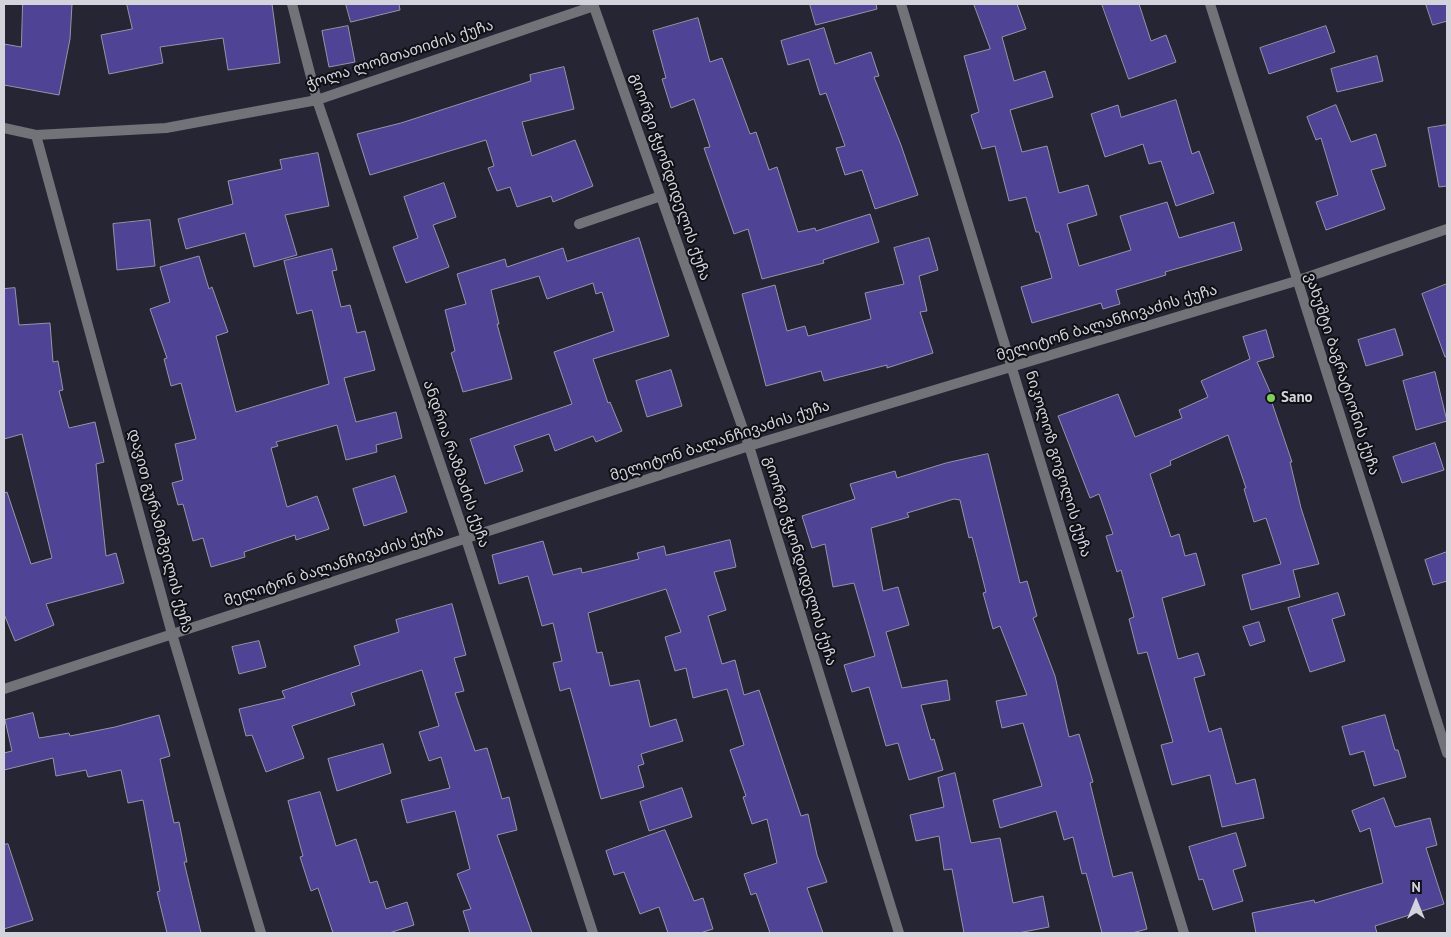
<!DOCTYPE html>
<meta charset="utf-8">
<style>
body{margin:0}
#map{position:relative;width:1451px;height:937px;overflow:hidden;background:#262533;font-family:"PT Sans",sans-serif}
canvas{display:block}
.frame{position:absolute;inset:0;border:5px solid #d3d3dc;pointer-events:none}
.north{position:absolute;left:1391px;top:877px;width:50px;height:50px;-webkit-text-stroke:4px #0f0f15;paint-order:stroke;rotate:0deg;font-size:14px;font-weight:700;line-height:20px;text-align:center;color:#d3d3dc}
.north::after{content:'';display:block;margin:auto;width:18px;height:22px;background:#d3d3dc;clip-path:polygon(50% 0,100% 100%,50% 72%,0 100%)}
</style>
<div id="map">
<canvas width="1451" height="937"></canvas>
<div class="frame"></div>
<div class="north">N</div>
</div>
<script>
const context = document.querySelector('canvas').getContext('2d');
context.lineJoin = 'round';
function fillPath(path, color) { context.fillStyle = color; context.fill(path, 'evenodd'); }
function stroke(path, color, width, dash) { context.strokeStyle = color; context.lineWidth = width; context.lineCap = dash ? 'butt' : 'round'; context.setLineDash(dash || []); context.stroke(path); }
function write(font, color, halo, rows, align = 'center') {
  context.font = font + ' "PT Sans","Noto Sans Georgian",sans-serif'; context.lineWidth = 4; context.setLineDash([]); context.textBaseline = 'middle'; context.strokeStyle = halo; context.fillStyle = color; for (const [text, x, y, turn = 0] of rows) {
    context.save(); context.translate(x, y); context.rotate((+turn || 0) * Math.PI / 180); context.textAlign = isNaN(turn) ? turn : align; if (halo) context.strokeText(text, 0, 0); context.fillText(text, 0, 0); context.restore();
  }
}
const building = new Path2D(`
 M23,4h49l-2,35 -11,56 -55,-10v-41l17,3z
 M127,4h145l8,59 -52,7 -5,-32 -63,9 3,16 -54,11 -8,-39 31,-6z
 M346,4h53l1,6 -49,12z
 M810,4h66l1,5 -61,16z
 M974,4h43l9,25 -24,8 12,44 31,-10 8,26 -43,13 12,42 25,-6 12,47 29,-8 9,30 -30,9 12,42 52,-16 -11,-34 47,-14 12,36 55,-16 8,28 -77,22 1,3 -50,15 4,14 -17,5 -2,-6 -69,20 -11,-36 31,-9 -13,-46h-3l-10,-35 -17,4 -14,-55 -13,3 -11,-34 8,-3 -15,-56 26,-7z
 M1102,4h37l12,37 15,-6 10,27 -47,17z
 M1426,4h21v17l-14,4z
 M698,18l12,44 12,-4 28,76 6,-2 13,38 8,-3 21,65 17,-4 1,3 54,-17 9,28 -56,18 1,3 -62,16 -14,-50 -14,5 -30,-86 6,-1 -16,-48 -23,9 -9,-29 4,-1 -13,-47z
 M348,26l7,36 -26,5 -7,-36z
 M1326,26l9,26 -66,22 -9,-26z
 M824,28l11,36 36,-12 8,24 -5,1 27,68 17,50 -43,14 -13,-39 -17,5 -9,-27 9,-2 -19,-53 -6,2 -11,-36 -21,6 -7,-24z
 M1377,56l6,25 -46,11 -6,-23z
 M564,67l10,42 -52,13 10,34 43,-16 18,46 -40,16 -2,-6 -34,11 -7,-20 -13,4 -9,-23 6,-2 -8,-26 -116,35 -13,-41 44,-11 130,-42 -1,-6z
 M1176,100l16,54 7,-3 15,42 -38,13 -15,-45 -12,3 -6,-20 -38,13 -14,-43 27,-9 3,12z
 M1336,105l15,37 25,-8 10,32 -15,4 14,39 -59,21 -10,-28 22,-7 -17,-57 -5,2 -9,-23z
 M1447,125v61l-8,1 -11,-59z
 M318,153l11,53 -44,9 12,40 -43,12 -9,-34 -59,16 -8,-30 55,-15 -5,-23 54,-12 -2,-9z
 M444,183l12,34 -23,8 16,42 -43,16 -13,-36 25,-9 -14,-41z
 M150,220l5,46 -38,4 -4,-46z
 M639,238l30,98 -76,23 15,44 2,-1 12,29 -26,11 -3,-6 -38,15 -6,-17 -35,12 9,25 -38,13 -15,-45 102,-35 -18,-52 60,-21 -12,-39 -6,2 -3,-11 -46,16 -8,-23 -48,14 8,34h-2l15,55 -49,13 -12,-39 4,-2 -10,-41 21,-6 -9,-30 48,-15 2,8 56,-19 4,13z
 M929,238l9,32 -19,6 8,35 -7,1 13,41 -46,15v-3l-63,16 -3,-10 -55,15 -24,-92 33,-9 12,46 18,-5 3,10 63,-17 -6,-26 39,-9 -10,-36z
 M332,249l5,21 -5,1 9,36 9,-2 7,28 8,-2 10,39 -31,8 12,44 40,-10 6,26 -26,7 1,7 -31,8 -9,-35 -61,17 2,4 -7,2 16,59 30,-11 12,33 -33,11 -1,-5 -51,17 1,5 -34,10 -8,-29 -10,3 -10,-37 -5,1 -6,-22 11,-3 -8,-36 21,-5 -15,-56 -10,3 -7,-27 3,-1 -17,-49 20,-7 -10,-35 39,-11 10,33 3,-2 16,45 -12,4 20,76 93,-28 -17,-74 -15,4 -13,-53z
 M1447,284v72l-2,1 -23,-63z
 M15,288l4,37 31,-2 3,39 5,-1 5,29 -4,1 10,37 26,-6 9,40 -8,2 10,92 10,-3 8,30 -78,21 8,21 -39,16 -11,-27v-121l3,-1 24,72 21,-6 -30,-124 -18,5v-150z
 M1395,329l8,26 -37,11 -8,-26z
 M1266,330l8,27 -17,5 15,34 -2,1 22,65h-2l11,46 18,56 -26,6 7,27 -49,13 -9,-35 39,-11 -15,-46 -12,4 -10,-33 2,-1 -18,-53 -58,26 1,4 -21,9 21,63 8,-3 6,22 11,-3 9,32 -43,13 16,61 20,-6 7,22 -11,3 15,54 12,-4 15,56 19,-5 9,39 -42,9 -12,-52 -38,10 -11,-40 12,-3 -26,-90 -9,2 -9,-35 5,-2 -13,-47 -4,2 -11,-36 7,-2 -14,-40 -9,4 -32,-82 60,-22 17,43 47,-19 -3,-8 29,-13 -7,-16 49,-22 -7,-22z
 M671,370l11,36 -35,11 -11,-36z
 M1435,372l12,49 -31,9 -13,-49z
 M1435,443l9,27 -42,13 -9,-26z
 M988,454l32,129 7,-2 10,35 -4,2 22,58 14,61 10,-3 14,48 -3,1 23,94 19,-5 15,57 -15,4h-30l-16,-60 -4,1 -9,-37 -9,3 -8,-29 -56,17 -7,-28 49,-14 -19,-63 -21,5 -6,-27 31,-6 -27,-69 -7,3 -10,-36 3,-1 -14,-55 -3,1 -9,-38 -6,-1 -47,14 2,4 -38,11 12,63 15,-4 11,38 -23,7 16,56 45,-8 3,20 -29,5 10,35 3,-1 9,31 -34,10 -11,-37 -12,3 -17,-59 -17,5 -8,-27 31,-9 -21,-73 -21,4 -8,-43 -13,4 -10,-32 53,-17 -5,-15 45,-13 2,7 49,-15z
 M395,476l12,36 -43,14 -11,-37z
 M730,540l6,27 -22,5 12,38 -18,6 14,48 13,-4 9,35 15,-5 42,126 7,-2 9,41 10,27 -20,6 16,45h-53l-14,-40 -5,2 -7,-21 33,-11 -10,-44 -15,5 -9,-27 3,-1 -16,-46 14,-5 -17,-56 -34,9 -7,-30 -11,3 -10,-34 16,-5 -15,-43 -78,24 9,40 5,-1 8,34 29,-6 11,47 26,-8 7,22 -42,13 3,10 -6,2 6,21 -43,12 -31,-111 -10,3 -7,-28 9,-2 -9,-38 -11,3 -14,-50 -29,8 -7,-29 51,-14 10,34 28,-7 1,5 57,-14 -2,-6 27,-7 2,9z
 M1447,552v29l-14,4 -8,-25z
 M1338,593l7,22 -13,4 13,42 -35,11 -22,-64z
 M452,604l14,51 -12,3 10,33 -9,2 20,58 12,-3 15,51 7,-2 8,33 -20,5 35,98h-62l-7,-22 8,-2 -14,-35 13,-5 -15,-58 -48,12 -6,-23 49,-12 -9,-31 -12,4 -10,-29 20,-6 -17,-56 -71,23 4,12 -63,21 12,32 -38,14 -14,-37 -6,1 -7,-27 46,-11 -3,-7 78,-26 -6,-19 45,-14 -3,-12z
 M1259,622l6,19 -15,5 -7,-19z
 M259,641l7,26 -27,7 -7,-27z
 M33,713l6,25 30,-5 1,3 45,-9 44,-12 11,41 -10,3 14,64 5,-1 8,40h-3l17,71h-34l-10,-41 3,-1 -17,-91 -15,3 -7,-33 -33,7 -2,-7 -30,6 -3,-18 -49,12v-17l8,-2 -7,-31z
 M1385,715l10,35h3l8,27 -32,9 -10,-35 -14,4 -8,-28z
 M383,744l8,29 -54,18 -9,-32z
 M955,773l16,70 29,-5 13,65 30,-7 6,31 -31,6h-54l-12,-64 -8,1 -5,-34 -23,5 -6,-26 34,-8 -6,-29z
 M682,788l10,29 -43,14 -9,-29z
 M320,792l16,54 20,-7 14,44 7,-2 9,28 21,-7 7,23 -25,8h-56l-15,-45 -7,3 -11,-34 3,-1 -15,-55z
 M1384,798l11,29 35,-9 7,27 -11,3 18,56 -69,22 2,7h-121l-4,-20 62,-13 1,3 68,-20 -13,-55 -10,4 -8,-21z
 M665,830l29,71 9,-3 10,31 -13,4h-32l-9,-26 -19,7 -16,-42 -10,3 -8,-24z
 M1236,833l10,33 -13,4 10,31 -30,9 -10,-31 -4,1 -10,-33z
 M8,844l25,76 -29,9v-84z`);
fillPath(building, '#4e4395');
stroke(building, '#9595a7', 1);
stroke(new Path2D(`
 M292,4l25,96 149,439 127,394
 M593,4l156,442 150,487
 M901,4l283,929
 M4,128l32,7 130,-7 151,-28 277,-94
 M36,135l136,499 89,299
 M579,224l82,-28
 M4,689l745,-243 547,-165 151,-52`), '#727279', 10);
stroke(new Path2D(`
 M1210,4l237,749`), '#727279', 10);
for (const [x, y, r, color] of [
 [1271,398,5,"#7fd052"]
]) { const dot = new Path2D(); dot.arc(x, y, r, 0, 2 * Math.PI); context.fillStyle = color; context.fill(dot); stroke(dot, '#0f0f15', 2); }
write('15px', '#d3d3dc', '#0f0f15', [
 ["ჭოლა ლომთათიძის ქუჩა",400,55,-18],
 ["გიორგი ჭყონდიდელის ქუჩა",670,177,71],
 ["მელიტონ ბალანჩივაძის ქუჩა",1107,323,-17],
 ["ვახუშტი ბაგრატიონის ქუჩა",1342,374,72],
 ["მელიტონ ბალანჩივაძის ქუჩა",720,441,-18],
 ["ანდრია რაზმაძის ქუჩა",456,464,71],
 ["ნიკოლოზ გოგოლის ქუჩა",1058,464,73],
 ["დავით გურამიშვილის ქუჩა",160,531,75],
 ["გიორგი ჭყონდიდელის ქუჩა",800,561,73],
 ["მელიტონ ბალანჩივაძის ქუჩა",334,566,-18]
]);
write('bold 15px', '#d3d3dc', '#0f0f15', [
 ["Sano",1281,398]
], 'left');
</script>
